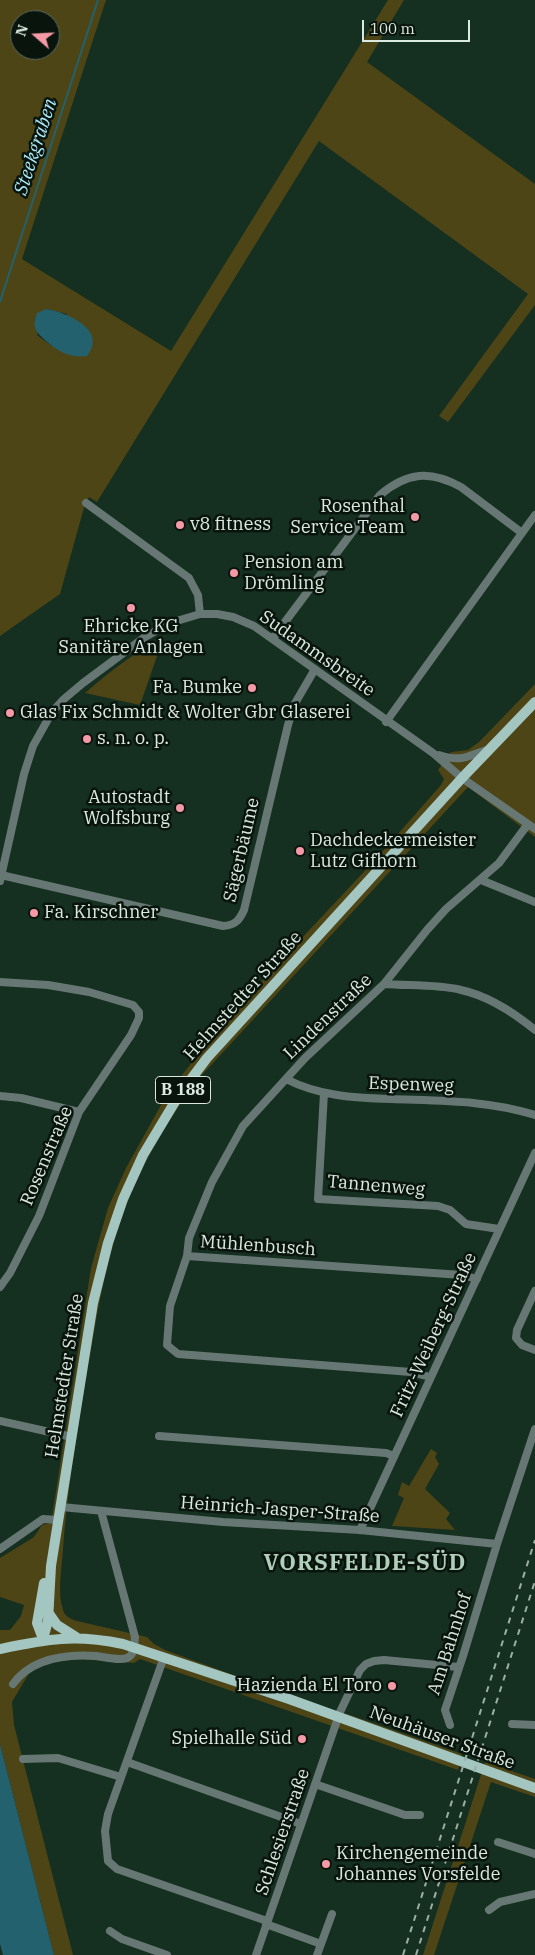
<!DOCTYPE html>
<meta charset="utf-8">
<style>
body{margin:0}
#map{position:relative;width:535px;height:1955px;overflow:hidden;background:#152f20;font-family:"IBM Plex Serif",serif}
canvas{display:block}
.north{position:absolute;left:10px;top:10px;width:50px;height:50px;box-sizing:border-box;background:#09140d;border:1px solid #5d6a61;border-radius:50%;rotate:289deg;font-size:14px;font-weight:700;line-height:20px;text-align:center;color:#dbeae0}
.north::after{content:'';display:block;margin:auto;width:18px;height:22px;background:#f49aa6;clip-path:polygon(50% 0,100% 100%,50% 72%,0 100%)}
.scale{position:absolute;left:362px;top:20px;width:108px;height:22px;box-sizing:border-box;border:2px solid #dbeae0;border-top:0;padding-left:6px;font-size:15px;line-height:18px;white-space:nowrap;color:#dbeae0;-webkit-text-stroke:4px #09140d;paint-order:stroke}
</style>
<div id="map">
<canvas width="535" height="1955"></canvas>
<div class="north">N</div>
<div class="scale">100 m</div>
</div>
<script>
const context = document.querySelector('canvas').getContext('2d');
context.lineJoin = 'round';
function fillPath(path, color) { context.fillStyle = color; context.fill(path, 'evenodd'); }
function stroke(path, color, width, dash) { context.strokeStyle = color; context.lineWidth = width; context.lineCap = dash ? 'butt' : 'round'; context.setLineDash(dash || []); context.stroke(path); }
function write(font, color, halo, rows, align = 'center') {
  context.font = font + ' "IBM Plex Serif",serif'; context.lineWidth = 5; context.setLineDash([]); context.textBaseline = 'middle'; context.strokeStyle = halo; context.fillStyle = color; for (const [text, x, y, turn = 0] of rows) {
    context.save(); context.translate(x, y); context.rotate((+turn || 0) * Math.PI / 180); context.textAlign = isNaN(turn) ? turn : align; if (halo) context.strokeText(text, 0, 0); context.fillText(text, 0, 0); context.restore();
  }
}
fillPath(new Path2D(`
 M0,0h106l-84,259 149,92 217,-351h16l-37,62 168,122v121l-87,117 -9,-6 89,-122 -209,-153 -222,361 -8,-5 -4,7 -25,90 -60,42zM20,20h30v30h-30zM47,309l20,5 -15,32 -15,-11z
 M164,636l-24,69 -55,-12c25,-22 51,-41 79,-57z
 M535,684v153l-67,-50 -267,289c-32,41 -60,89 -78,138 -20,55 -28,113 -38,170 -9,55 -18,110 -22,165 -1,19 -6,43 0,61 2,7 8,9 14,11l70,16 7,7 11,6 161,59 24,6 112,39 -4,16 -318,-111 -6,4 -57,-4 -23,3 -23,8 -19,32 2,23 59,230h-19l-54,-211v-114h10l11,-14 3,-11 -24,-8v-39l34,-21 8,-12 9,-2 40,-255 17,-60 18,-40 40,-72 57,-74 152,-162 66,-75 3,-6 -6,-9 13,-18 17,-2 11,-8z
 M431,1449l6,4 -2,4 4,7 -14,25 25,24 -4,6 9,11 -63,-4 12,-28 -6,-3 4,-13 7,4z
 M485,1762l50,17v18l-44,-15 -57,173h-11z`), '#4d4516');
fillPath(new Path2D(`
 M47,309c21,4 61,21 40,47 -18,2 -28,-4 -41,-15 -11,-10 -14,-13 -9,-28z
 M0,1744l54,211h-51l-3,-11z`), '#23616e');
stroke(new Path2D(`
 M0,302l98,-302`), '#23616e', 2);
stroke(new Path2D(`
 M86,503l103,75 9,17 2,19
 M273,638l107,-143c27,-23 50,-25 81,-8l61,46
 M386,722l149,-207
 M439,755c26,8 28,0 51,-6
 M1,875l222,51c12,-1 16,-5 21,-16l44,-185 6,-20 21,-36
 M481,880l54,22
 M0,881l24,-107 9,-28 19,-34 12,-13 19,-16 62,-46 25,-14 30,-9h17l16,3 21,9 179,127 29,25 73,51
 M0,982l48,3 41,7 44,13 6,7v6l-8,17 -52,77 -40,104 -29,57 -10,14
 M384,984c25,2 53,0 77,6 28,6 52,22 74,40
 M286,1079c33,17 68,19 105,20 48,2 97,1 144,16
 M324,1093l-6,106 120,7 12,4 16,14 33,5
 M0,1096l21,2 58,14
 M187,1256l275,19 15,4
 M535,1291l-18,39 -1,8 6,7 13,5
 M430,1377l-19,-5 -233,-18 -11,-9 3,-39 17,-50 2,-18 23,-56 31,-56 62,-68 79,-74 43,-54 19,-21 53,-46 29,-39
 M0,1421l72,16
 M159,1436l227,17 8,3
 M61,1507l162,15 137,8 137,14
 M360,1530l175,-377
 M0,1549l43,-30 15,1
 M164,1657l-56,157 -3,17 3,30 9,8 150,52
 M13,1684c19,-26 53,-30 83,-28 9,1 23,5 31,2 8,-3 7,-14 8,-21l-34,-126
 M512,1724l23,1
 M450,1725l-5,-15 18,-54 34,-112 38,-115
 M23,1759l35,-1 63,19
 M127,1762l174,62
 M315,1784l90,31h15
 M498,1842l37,12
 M489,1910l11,-8 35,-8
 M266,1924l55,20
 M110,1931l12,8 45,16
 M256,1955l84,-243 20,-42 6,-6 8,-3 10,-1 74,7
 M317,1955l15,-41`), '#677774', 8);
stroke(new Path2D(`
 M48,1612l9,13 19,12
 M43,1639l5,-18 3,-55 42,-263 15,-60 15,-44 20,-44 36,-60 28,-37 255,-280 73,-76
 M43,1639l-6,-16 7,-40
 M0,1649c48,-10 74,-15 123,-5l166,55 246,89`), '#a4c6c1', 10);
stroke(new Path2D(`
 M403,1955l132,-415
 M416,1955l119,-374`), '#9dafa3', 2, [6, 6]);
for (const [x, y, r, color] of [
 [415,517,5,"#f49aa6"],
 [180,525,5,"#f49aa6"],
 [234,573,5,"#f49aa6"],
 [131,608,5,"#f49aa6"],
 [252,688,5,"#f49aa6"],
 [10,713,5,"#f49aa6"],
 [87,739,5,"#f49aa6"],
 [180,808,5,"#f49aa6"],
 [300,851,5,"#f49aa6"],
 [34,913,5,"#f49aa6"],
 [392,1686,5,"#f49aa6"],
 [302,1739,5,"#f49aa6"],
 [326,1864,5,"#f49aa6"]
]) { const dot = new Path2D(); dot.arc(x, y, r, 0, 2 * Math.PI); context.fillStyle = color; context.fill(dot); stroke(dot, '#09140d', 2); }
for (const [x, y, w] of [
 [183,1090,55]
]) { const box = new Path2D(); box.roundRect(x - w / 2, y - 13.5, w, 27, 4); context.fillStyle = '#09140d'; context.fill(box); stroke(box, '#dbeae0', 1); }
write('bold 16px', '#dbeae0', null, [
 ["B 188",183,1090]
]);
write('18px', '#dbeae0', '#09140d', [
 ["Rosenthal",405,507,"right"],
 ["Service Team",405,528,"right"],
 ["v8 fitness",190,525],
 ["Pension am",244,563],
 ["Drömling",244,584],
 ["Ehricke KG",131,627,"center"],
 ["Sanitäre Anlagen",131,648,"center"],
 ["Fa. Bumke",242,688,"right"],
 ["Glas Fix Schmidt & Wolter Gbr Glaserei",20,713],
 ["s. n. o. p.",97,739],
 ["Autostadt",170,798,"right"],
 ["Wolfsburg",170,819,"right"],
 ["Dachdeckermeister",310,841],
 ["Lutz Gifhorn",310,862],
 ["Fa. Kirschner",44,913],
 ["Hazienda El Toro",382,1686,"right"],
 ["Spielhalle Süd",292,1739,"right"],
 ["Kirchengemeinde",336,1854],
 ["Johannes Vorsfelde",336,1875]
], 'left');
write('18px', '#dbeae0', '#09140d', [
 ["Sudammsbreite",317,654,35],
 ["Sägerbäume",242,850,-77],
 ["Helmstedter Straße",243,996,-48],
 ["Lindenstraße",328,1017,-44],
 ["Espenweg",411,1085,2],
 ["Rosenstraße",47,1156,-67],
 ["Tannenweg",376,1186,5],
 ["Mühlenbusch",258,1246,4],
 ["Fritz-Weiberg-Straße",434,1335,-65],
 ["Helmstedter Straße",65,1376,-81],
 ["Heinrich-Jasper-Straße",280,1510,4],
 ["Am Bahnhof",450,1644,-72],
 ["Neuhäuser Straße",442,1738,20],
 ["Schlesierstraße",283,1832,-71]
]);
write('italic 19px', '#acebfb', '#09140d', [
 ["Steekgraben",36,147,-72]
]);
context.letterSpacing = '1px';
write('bold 22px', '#b0cfba', '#09140d', [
 ["VORSFELDE-SÜD",365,1564]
]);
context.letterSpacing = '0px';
</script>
